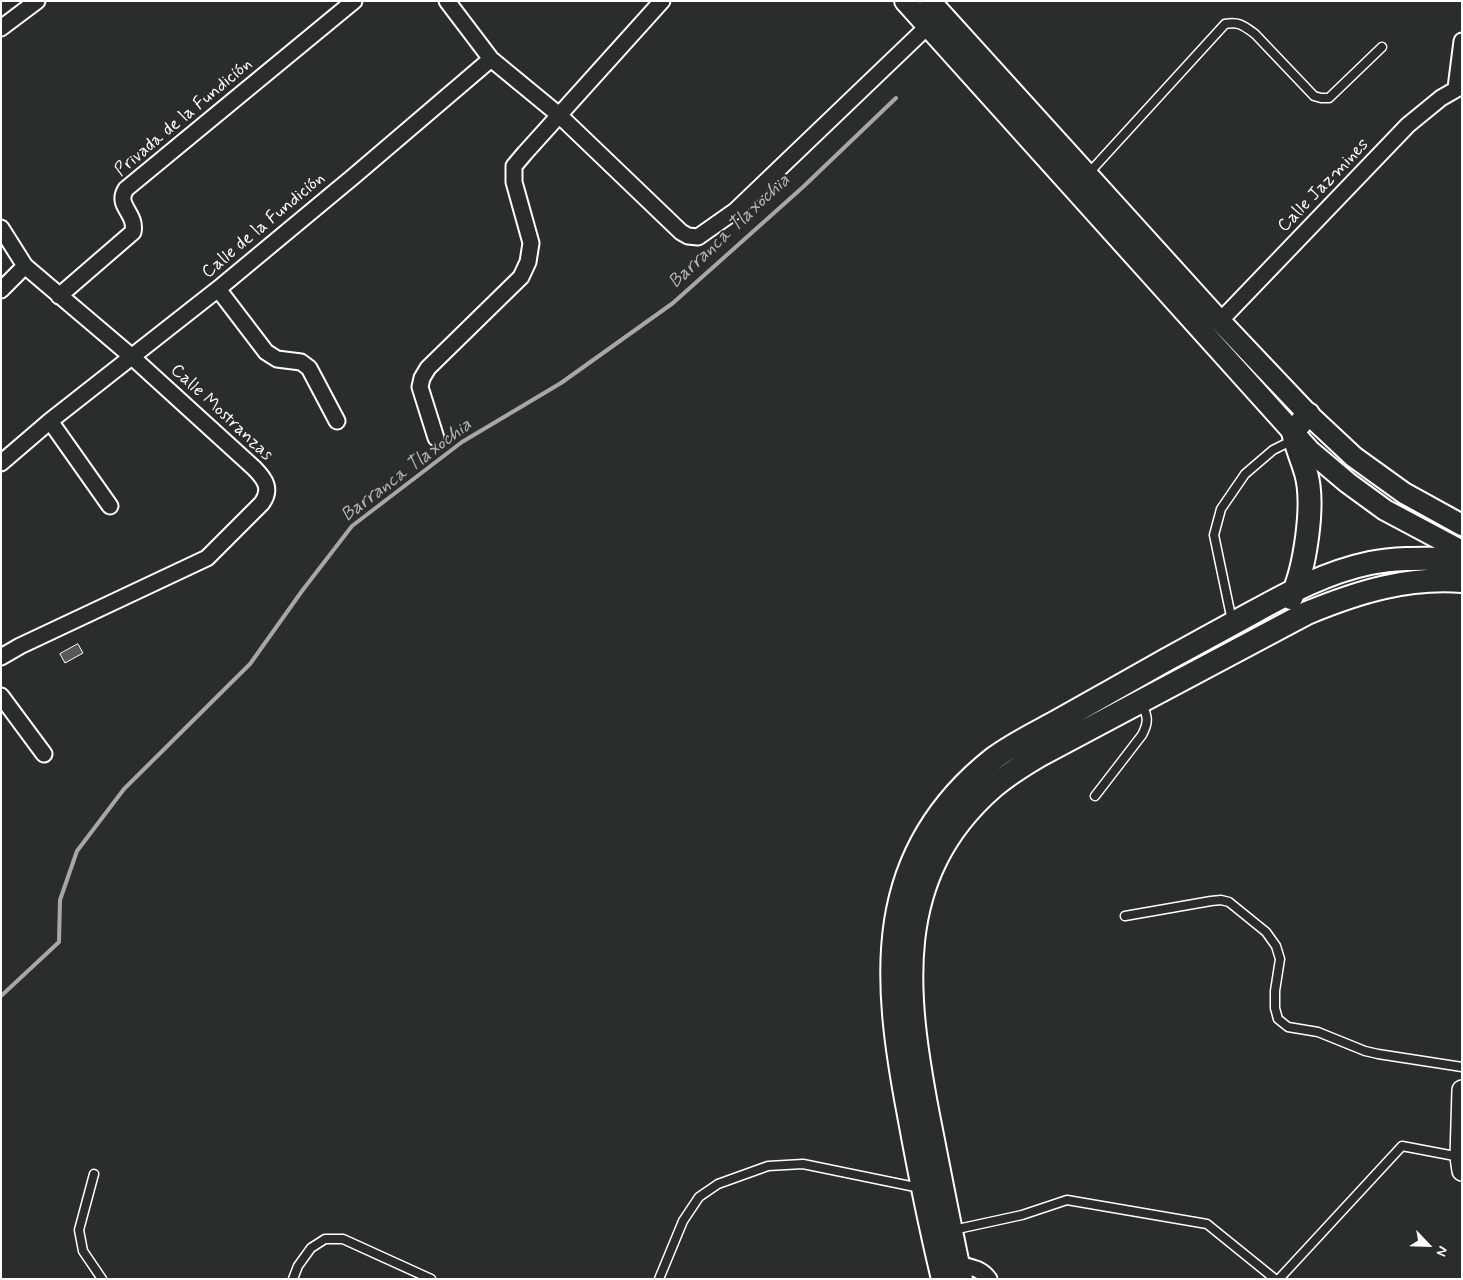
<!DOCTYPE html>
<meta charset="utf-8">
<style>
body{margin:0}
#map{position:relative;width:1463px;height:1280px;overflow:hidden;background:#2a2d2e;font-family:Mynerve,sans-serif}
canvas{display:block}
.frame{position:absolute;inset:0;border:2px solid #fff;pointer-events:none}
.north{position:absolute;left:1403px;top:1220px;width:50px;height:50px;-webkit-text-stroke:4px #2a2d2e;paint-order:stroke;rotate:114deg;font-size:14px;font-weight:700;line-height:20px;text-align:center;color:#fff}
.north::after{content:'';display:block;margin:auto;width:18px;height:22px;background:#fff;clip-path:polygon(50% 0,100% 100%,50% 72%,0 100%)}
</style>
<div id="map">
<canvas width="1463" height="1280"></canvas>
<div class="frame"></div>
<div class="north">N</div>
</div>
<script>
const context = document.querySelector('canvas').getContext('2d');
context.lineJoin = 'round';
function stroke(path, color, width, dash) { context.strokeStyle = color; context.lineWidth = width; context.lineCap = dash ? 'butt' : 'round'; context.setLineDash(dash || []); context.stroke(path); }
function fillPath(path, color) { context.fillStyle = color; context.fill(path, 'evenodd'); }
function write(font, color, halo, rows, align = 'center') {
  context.font = font + ' Mynerve,sans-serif'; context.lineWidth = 4; context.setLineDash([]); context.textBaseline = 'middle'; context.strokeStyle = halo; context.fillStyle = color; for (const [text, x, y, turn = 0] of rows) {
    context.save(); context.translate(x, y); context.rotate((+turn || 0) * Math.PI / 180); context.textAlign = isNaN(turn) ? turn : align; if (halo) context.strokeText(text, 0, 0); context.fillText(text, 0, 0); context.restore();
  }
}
stroke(new Path2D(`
 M1,996l58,-54 1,-42 17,-49 47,-62 126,-125 52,-73 50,-65 110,-84 99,-59 112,-80 130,-116 93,-89`), '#a6a7a7', 4);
const building = new Path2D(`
 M78,644l5,9 -18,10 -5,-9z`);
fillPath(building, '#555758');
stroke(building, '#fff', 1);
const service = new Path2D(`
 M1088,174l137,-150c14,-3 19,2 30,10l59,62 7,2h8l53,-51
 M1232,621l-18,-86 7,-26 24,-35 28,-24 20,-10
 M1095,796l47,-61c7,-13 6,-19 -1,-32
 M1125,916l86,-15 10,-1 8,2 37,30 10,14 4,13 -5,32v17l3,11 10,8 30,5 47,19 13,3 84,13
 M94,1174l-15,56 4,21 19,28
 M953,1230l69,-15 45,-15 140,24 68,55
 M293,1279l5,-13 13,-18 14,-9h18l88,40
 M659,1279l24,-58 16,-24 19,-13 50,-18 35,-2 117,24
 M1279,1279l123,-133 58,11`);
const minor = new Path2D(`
 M447,1l44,58 68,56 122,117 7,4 10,1 37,-26 192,-184
 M1,28l36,-27
 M1456,88l6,-47
 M1,228l24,38 106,90 123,112c11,11 18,21 8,35l-55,55 -187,88 -19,11
 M218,289l48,63 11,7 24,3 8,6 28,53
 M1,290l24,-24
 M59,296l74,-64c4,-19 -18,-26 -7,-43l228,-188
 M1220,321l188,-196 33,-27 21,-12
 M50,421l60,85
 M436,438l-16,-51 2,-9 6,-10 93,-91 7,-15 3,-19 -17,-61v-16l11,-13 137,-152
 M1,463l49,-42 168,-132 136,-113 137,-117
 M1,696l43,58
 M958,1264c12,3 23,4 31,15`);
const tertiary = new Path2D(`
 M1462,1090l-2,67 2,14`);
const secondary = new Path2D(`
 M905,1l405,450 38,32 37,27 77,41
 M930,1l290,320 88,93 46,43 50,36 58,32`);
const primary = new Path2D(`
 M1291,598c14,-28 24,-94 15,-125 -4,-14 -10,-27 -13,-41l15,-18
 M943,1279c-13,-54 -24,-109 -34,-164 -26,-136 -37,-260 84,-356 20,-15 43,-26 65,-38 36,-20 72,-41 108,-61 29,-16 57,-31 86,-47 38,-21 75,-41 118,-50 30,-6 61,-4 92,-4
 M961,1279c-12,-55 -22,-109 -33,-164 -23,-121 -38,-238 65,-328 14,-12 30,-22 47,-32l267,-142c51,-21 99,-36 155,-32`);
stroke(service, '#fff', 11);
stroke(minor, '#fff', 19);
stroke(tertiary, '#fff', 22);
stroke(secondary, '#fff', 24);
stroke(primary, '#fff', 26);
stroke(service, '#2a2d2e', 8);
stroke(minor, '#2a2d2e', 15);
stroke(tertiary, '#2a2d2e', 19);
stroke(secondary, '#2a2d2e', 20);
stroke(primary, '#2a2d2e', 22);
write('18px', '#fff', '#2a2d2e', [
 ["Privada de la Fundición",184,118,-40],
 ["Calle Jazmines",1324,186,-46],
 ["Calle de la Fundición",264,226,-40],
 ["Calle Mostranzas",221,413,43]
]);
write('italic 19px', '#b4b6b6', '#2a2d2e', [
 ["Barranca Tlaxochia",730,232,-43],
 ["Barranca Tlaxochia",407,471,-37]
]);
</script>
